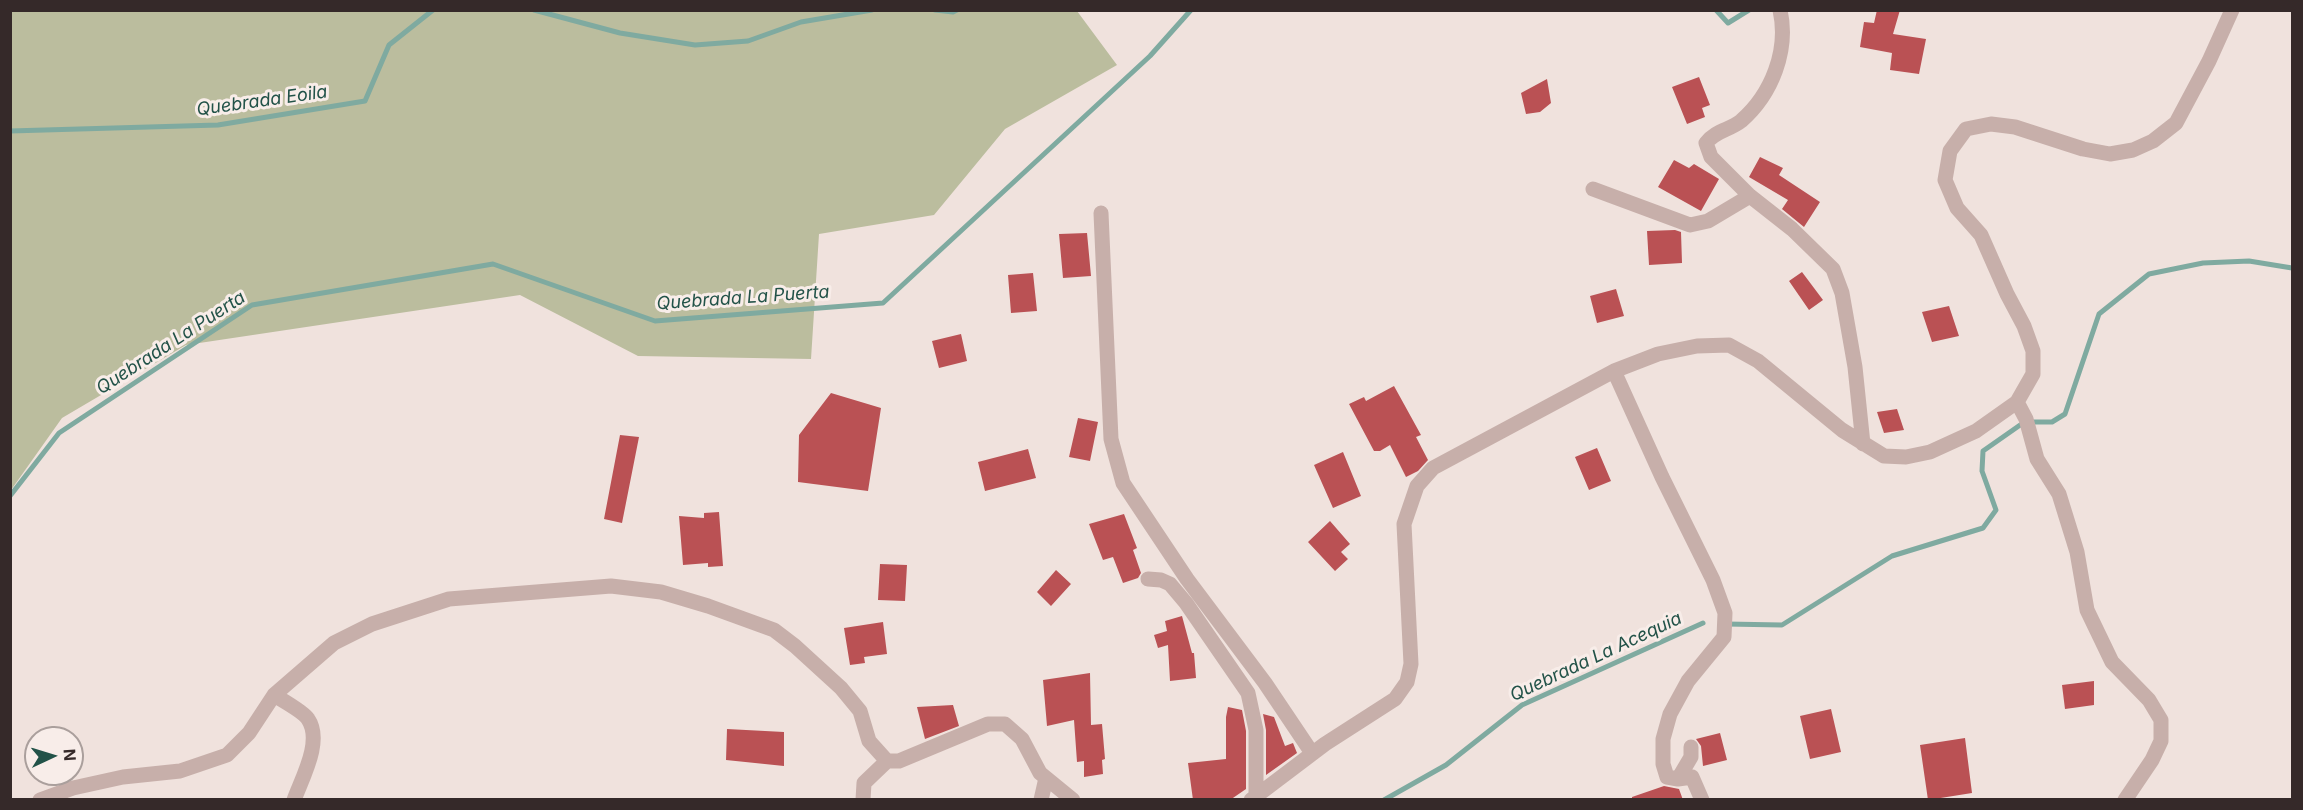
<!DOCTYPE html>
<style>
body{margin:0}
#map{position:relative;width:2303px;height:810px;overflow:hidden;background:#f0e2dd;font-family:Inter,sans-serif}
canvas{display:block}
.frame{position:absolute;inset:0;border:12px solid #352929;pointer-events:none}
.north{position:absolute;left:24px;top:726px;width:60px;height:60px;box-sizing:border-box;background:#f8ede9;border:2px solid #aa9f9c;border-radius:50%;rotate:86deg;font-size:16px;font-weight:700;line-height:24px;text-align:center;color:#352929}
.north::after{content:'';display:block;margin:auto;width:21px;height:27px;background:#225248;clip-path:polygon(50% 0,100% 100%,50% 72%,0 100%)}
</style>
<div id="map">
<canvas width="2303" height="810"></canvas>
<div class="frame"></div>
<div class="north">N</div>
</div>
<script>
const context = document.querySelector('canvas').getContext('2d');
context.lineJoin = 'round';
function fillPath(path, color) { context.fillStyle = color; context.fill(path, 'evenodd'); }
function stroke(path, color, width, dash) { context.strokeStyle = color; context.lineWidth = width; context.lineCap = dash ? 'butt' : 'round'; context.setLineDash(dash || []); context.stroke(path); }
function write(font, color, halo, rows, align = 'center') {
  context.font = font + ' Inter,sans-serif'; context.lineWidth = 6; context.setLineDash([]); context.textBaseline = 'middle'; context.strokeStyle = halo; context.fillStyle = color; for (const [text, x, y, turn = 0] of rows) {
    context.save(); context.translate(x, y); context.rotate((+turn || 0) * Math.PI / 180); context.textAlign = isNaN(turn) ? turn : align; if (halo) context.strokeText(text, 0, 0); context.fillText(text, 0, 0); context.restore();
  }
}
fillPath(new Path2D(`
 M1077,11l40,54 -112,64 -71,86 -115,19 -8,125 -173,-3 -118,-61 -334,50 -124,73 -51,72v-479z`), '#bbbd9e');
stroke(new Path2D(`
 M534,10l86,23 75,12 53,-4 53,-19 71,-12
 M935,10l18,2 4,-2
 M1716,10l12,13 21,-13
 M10,131l208,-6 147,-24 24,-56 44,-35
 M2029,422h23l13,-8 34,-100 50,-40 54,-11 46,-2 43,7
 M10,496l49,-63 193,-128 241,-41 162,57 228,-18 267,-247 41,-46
 M1726,624l56,1 110,-69 91,-28 13,-18 -14,-39 1,-20 40,-28
 M1384,800l62,-35 76,-60 181,-82`), '#7faaa0', 5);
fillPath(new Path2D(`
 M1877,10h23l-7,24 33,5 -7,35 -29,-4 2,-17 -32,-6 4,-25 10,1z
 M1699,77l11,28 -8,3 3,9 -18,7 -15,-37z
 M1547,79l4,24 -11,9 -14,2 -5,-21z
 M1760,157l23,11 -4,7 41,27 -16,25 -22,-18 6,-9 -39,-23z
 M1674,160l15,8 5,-4 25,15 -18,32 -43,-24z
 M1675,230l6,2 1,31 -33,2 -2,-34z
 M1087,233l4,43 -28,2 -4,-44z
 M1802,272l21,28 -14,10 -20,-29z
 M1033,273l4,38 -26,2 -3,-38z
 M1616,289l8,27 -27,7 -7,-27z
 M1949,306l10,30 -27,6 -10,-30z
 M961,334l6,27 -28,7 -7,-27z
 M1394,386l27,49 -5,2 12,23 -10,11 -12,6 -16,-32 -10,6h-6l-25,-47 15,-7 2,4z
 M831,393l50,15 -13,83 -70,-9 1,-47z
 M1897,409l7,21 -20,3 -7,-21z
 M1078,418l20,4 -8,39 -21,-4z
 M620,435l19,2 -17,86 -18,-4z
 M1597,448l14,33 -22,9 -14,-33z
 M1028,449l8,29 -51,13 -7,-29z
 M1343,452l18,44 -28,12 -19,-43z
 M719,512l4,54 -15,1v-4l-25,2 -4,-49 25,2v-5z
 M1124,514l13,34 -4,2 8,23 -3,5 -15,5 -10,-26 -10,3 -14,-36z
 M1330,521l20,23 -9,8 7,7 -13,12 -27,-29z
 M880,564l27,1 -2,36 -27,-1z
 M1056,570l15,14 -20,22 -14,-14z
 M1182,616l10,37h2l2,25 -26,3 -2,-36 -10,3 -4,-13 13,-4 -2,-10z
 M883,622l4,32 -23,3 1,6 -15,2 -6,-37z
 M1090,673l1,52 11,-1 3,35 -3,1 1,14 -19,3v-16l-7,1 -3,-42 -27,6 -4,-46z
 M2094,681v24l-29,4 -3,-24z
 M953,705l6,21 -34,13 -8,-32z
 M1228,707l14,3 4,21v58l-16,11h-37l-5,-37 38,-4v-42z
 M1831,709l10,43 -31,7 -10,-43z
 M1263,714l11,3 11,29 8,-3 4,10 -31,22v-45z
 M727,729l57,3v34l-58,-6z
 M1720,733l7,27 -24,6 -2,-20 -5,-7z
 M1965,738l7,55 -44,7 -8,-55z
 M1664,786l15,3 4,11h-51v-3z`), '#ba5154');
stroke(new Path2D(`
 M1780,10c9,40 -8,84 -39,111 -11,9 -25,9 -35,22l5,14 39,39 42,33 41,40 9,24 13,74 8,77
 M1593,189l97,36 18,-4 42,-25
 M1101,213l10,226 12,44 64,96 78,104 47,70
 M1614,371l48,106 51,103 12,33 -1,24 -36,44 -18,33 -7,25v25l4,13 11,2 14,-2 10,23
 M2017,402l9,17 11,40 22,35 18,58 10,58 25,52 37,38 12,20v21l-9,19 -27,40
 M1148,579l13,1 9,4 16,19 62,90 8,37v66
 M274,695c8,5 30,17 34,24 15,22 -6,59 -14,81
 M1678,779l13,-22v-10
 M40,800l33,-12 50,-11 57,-6 47,-16 22,-22 25,-38 60,-52 38,-19 77,-25 162,-13 50,6 47,14 66,24 21,16 46,42 19,23 9,30 18,20h12l89,-37h17l17,15 18,34 33,27
 M863,800l1,-17 23,-22
 M1041,800l5,-22
 M1251,800l74,-56 70,-45 12,-17 4,-18 -7,-140 13,-38 16,-18 181,-97 44,-17 39,-8 32,-1 29,16 84,69 42,26 22,1 24,-5 46,-21 41,-29 16,-28v-23l-9,-25 -17,-32 -26,-59 -24,-27 -12,-28 5,-29 16,-22 25,-5 24,3 68,22 27,5 23,-4 20,-9 23,-18 33,-62 23,-51`), '#c7afaa', 15);
write('italic 18px', '#225248', '#f8ede9', [
 ["Quebrada Eoila",262,101,-8],
 ["Quebrada La Puerta",743,298,-4],
 ["Quebrada La Puerta",171,343,-33],
 ["Quebrada La Acequia",1596,657,-25]
]);
</script>
